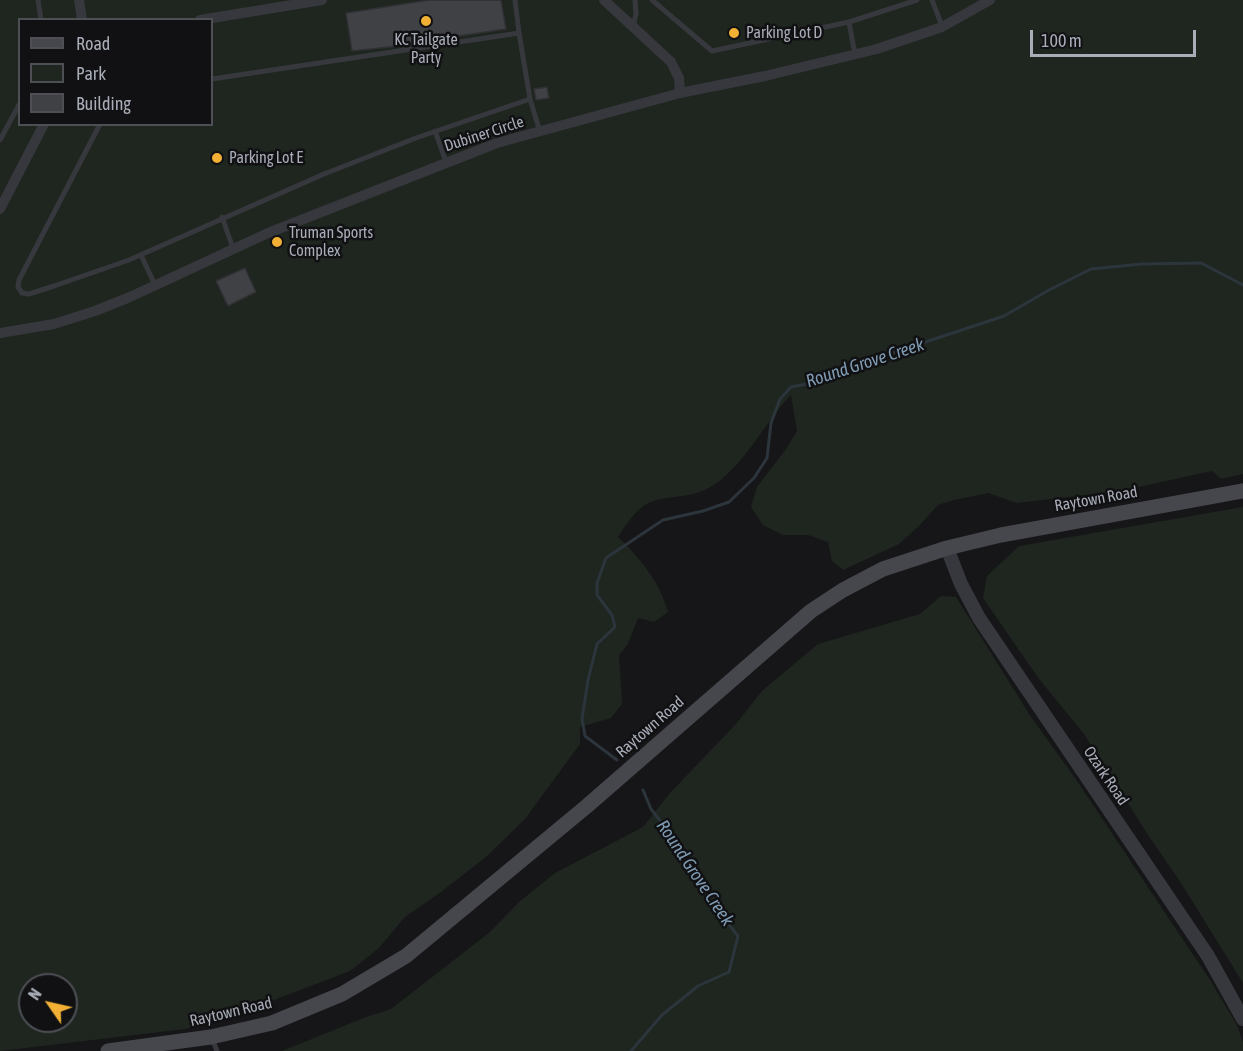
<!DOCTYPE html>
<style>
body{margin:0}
#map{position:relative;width:1243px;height:1051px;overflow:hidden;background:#161618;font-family:"Asap Condensed",sans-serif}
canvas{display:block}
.legend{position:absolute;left:18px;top:18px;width:195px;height:108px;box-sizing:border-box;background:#111113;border:2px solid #4d4f55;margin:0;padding:8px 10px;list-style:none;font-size:18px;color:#a8adb8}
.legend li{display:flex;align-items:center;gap:12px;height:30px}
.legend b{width:30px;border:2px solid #4d4f55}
.north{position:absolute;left:18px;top:973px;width:60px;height:60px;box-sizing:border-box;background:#111113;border:2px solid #4d4f55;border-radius:50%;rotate:304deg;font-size:16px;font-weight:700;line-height:24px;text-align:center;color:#a8adb8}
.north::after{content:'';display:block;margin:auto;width:21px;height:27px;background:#f2b134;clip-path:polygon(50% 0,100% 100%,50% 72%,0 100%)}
.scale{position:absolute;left:1030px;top:30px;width:166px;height:27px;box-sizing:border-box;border:3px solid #a8adb8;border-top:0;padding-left:8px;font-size:18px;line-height:21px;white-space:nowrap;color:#a8adb8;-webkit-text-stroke:4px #111113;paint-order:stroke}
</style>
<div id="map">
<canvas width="1243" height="1051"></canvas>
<ul class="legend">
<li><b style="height:8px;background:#45474d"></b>Road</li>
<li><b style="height:16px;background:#1e261f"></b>Park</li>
<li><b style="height:16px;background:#404145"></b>Building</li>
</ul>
<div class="north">N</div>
<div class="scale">100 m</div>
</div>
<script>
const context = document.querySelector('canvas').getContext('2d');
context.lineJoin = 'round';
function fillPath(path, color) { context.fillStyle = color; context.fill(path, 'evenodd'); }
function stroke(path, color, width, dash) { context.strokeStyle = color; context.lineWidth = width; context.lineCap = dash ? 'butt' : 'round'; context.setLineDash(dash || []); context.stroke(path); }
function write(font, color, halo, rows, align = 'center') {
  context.font = font + ' "Asap Condensed",sans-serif'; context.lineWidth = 5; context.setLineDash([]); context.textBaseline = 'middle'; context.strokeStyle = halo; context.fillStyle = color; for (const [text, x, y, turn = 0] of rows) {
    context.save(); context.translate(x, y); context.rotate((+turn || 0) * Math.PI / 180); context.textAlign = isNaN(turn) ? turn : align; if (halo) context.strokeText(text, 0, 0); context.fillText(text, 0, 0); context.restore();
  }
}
fillPath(new Path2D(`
 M0,0h1243v474l-22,5 -9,-8 -92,20 -103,12 -29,-10 -34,7 -16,5 -20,22 -19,17 -56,26 -11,-9 -4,-19 -20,-7h-25l-20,-10 -12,-18 6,-20 29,-38 11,-18 -6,-36c-25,26 -40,59 -68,83 -11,10 -27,17 -42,18 -12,2 -26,2 -36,9 -11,7 -20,21 -27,32 22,21 42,45 50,75l-14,10 -16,-4 -10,26 -9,11 3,49 -11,14 -31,9v17l-55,75 -39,38 -45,35 -36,25 -26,31 -29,23 -92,35 -73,23 -185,22zM20,20h192v104h-192zM30,985h36v36h-36z
 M1243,507v476l-62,-100 -33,-48 -64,-101 -45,-55 -56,-81 4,-22 32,-30z
 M941,596l15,1 75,120 44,61 135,202 27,45 6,17v9h-961l84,-34 25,-8 99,-77 29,-30 36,-29 88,-46 27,-34 65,-68 28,-35 55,-46 102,-30z`), '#1e261f');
stroke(new Path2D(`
 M617,760l-32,-24 -3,-17 6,-39 9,-36 18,-17 -3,-12 -15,-20v-12l9,-25 57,-38 40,-9 26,-9 25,-24 13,-20 4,-35 9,-24 11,-12 21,-4 32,-14 160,-53 45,-26 42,-21 51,-5 59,-1 42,22
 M631,1051l31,-36 36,-29 31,-14 9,-36 -29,-36 -25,-49 -33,-42 -8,-19`), '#2c353c', 3);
const building = new Path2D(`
 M429,0h72l5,29 -47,7 -2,3 -55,9 -3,-2 -47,5 -6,-38z
 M547,87l2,11 -13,2 -2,-11z
 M245,268l11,24 -28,14 -12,-25z`);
fillPath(building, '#404145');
stroke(building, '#303034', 1.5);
stroke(new Path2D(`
 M38,0l3,20
 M515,0l4,33
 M652,0l60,51 137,-29 68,-22
 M932,0l10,26
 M849,22l6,33
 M633,27l3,-13 -1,-14
 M530,99l10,33
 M100,124l-81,156 -1,7 4,6 7,1 25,-8 75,-26 195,-86 92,-36 114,-39 -11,-66 -307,46
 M435,131l11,31
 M0,140l20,-37
 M222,217l11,31
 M141,255l14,30
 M212,1039l5,12`), '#37383d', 5);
stroke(new Path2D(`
 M79,0l3,20
 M604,0l67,62 8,16 1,15
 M200,20l122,-20
 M0,209l44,-85
 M0,333l54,-9 41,-13 35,-14 138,-64 229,-90 183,-50 85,-17 112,-27 65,-22 48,-27`), '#37383d', 10);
stroke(new Path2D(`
 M947,548l14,36 18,34 229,338 35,63`), '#37383d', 14);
stroke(new Path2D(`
 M108,1051l103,-14 61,-14 70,-29 64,-38 181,-150 224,-195 32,-21 40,-21 64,-21 54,-13 242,-44`), '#45474d', 15);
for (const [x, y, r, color] of [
 [426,21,6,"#f2b134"],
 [734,33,6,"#f2b134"],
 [217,158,6,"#f2b134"],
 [277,242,6,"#f2b134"]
]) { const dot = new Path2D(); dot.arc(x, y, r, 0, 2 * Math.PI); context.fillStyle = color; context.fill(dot); stroke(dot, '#111113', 2); }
write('16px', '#a8adb8', '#111113', [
 ["Parking Lot D",746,33],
 ["KC Tailgate",426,40,"center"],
 ["Party",426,58,"center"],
 ["Parking Lot E",229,158],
 ["Truman Sports",289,233],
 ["Complex",289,251]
], 'left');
write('16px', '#a8adb8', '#111113', [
 ["Dubiner Circle",484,134,-18],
 ["Raytown Road",1096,499,-10],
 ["Raytown Road",650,727,-41],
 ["Ozark Road",1106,776,56],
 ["Raytown Road",231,1012,-13]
]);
write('italic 18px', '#7f9bb3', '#111113', [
 ["Round Grove Creek",865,363,-18],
 ["Round Grove Creek",695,873,56]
]);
</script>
